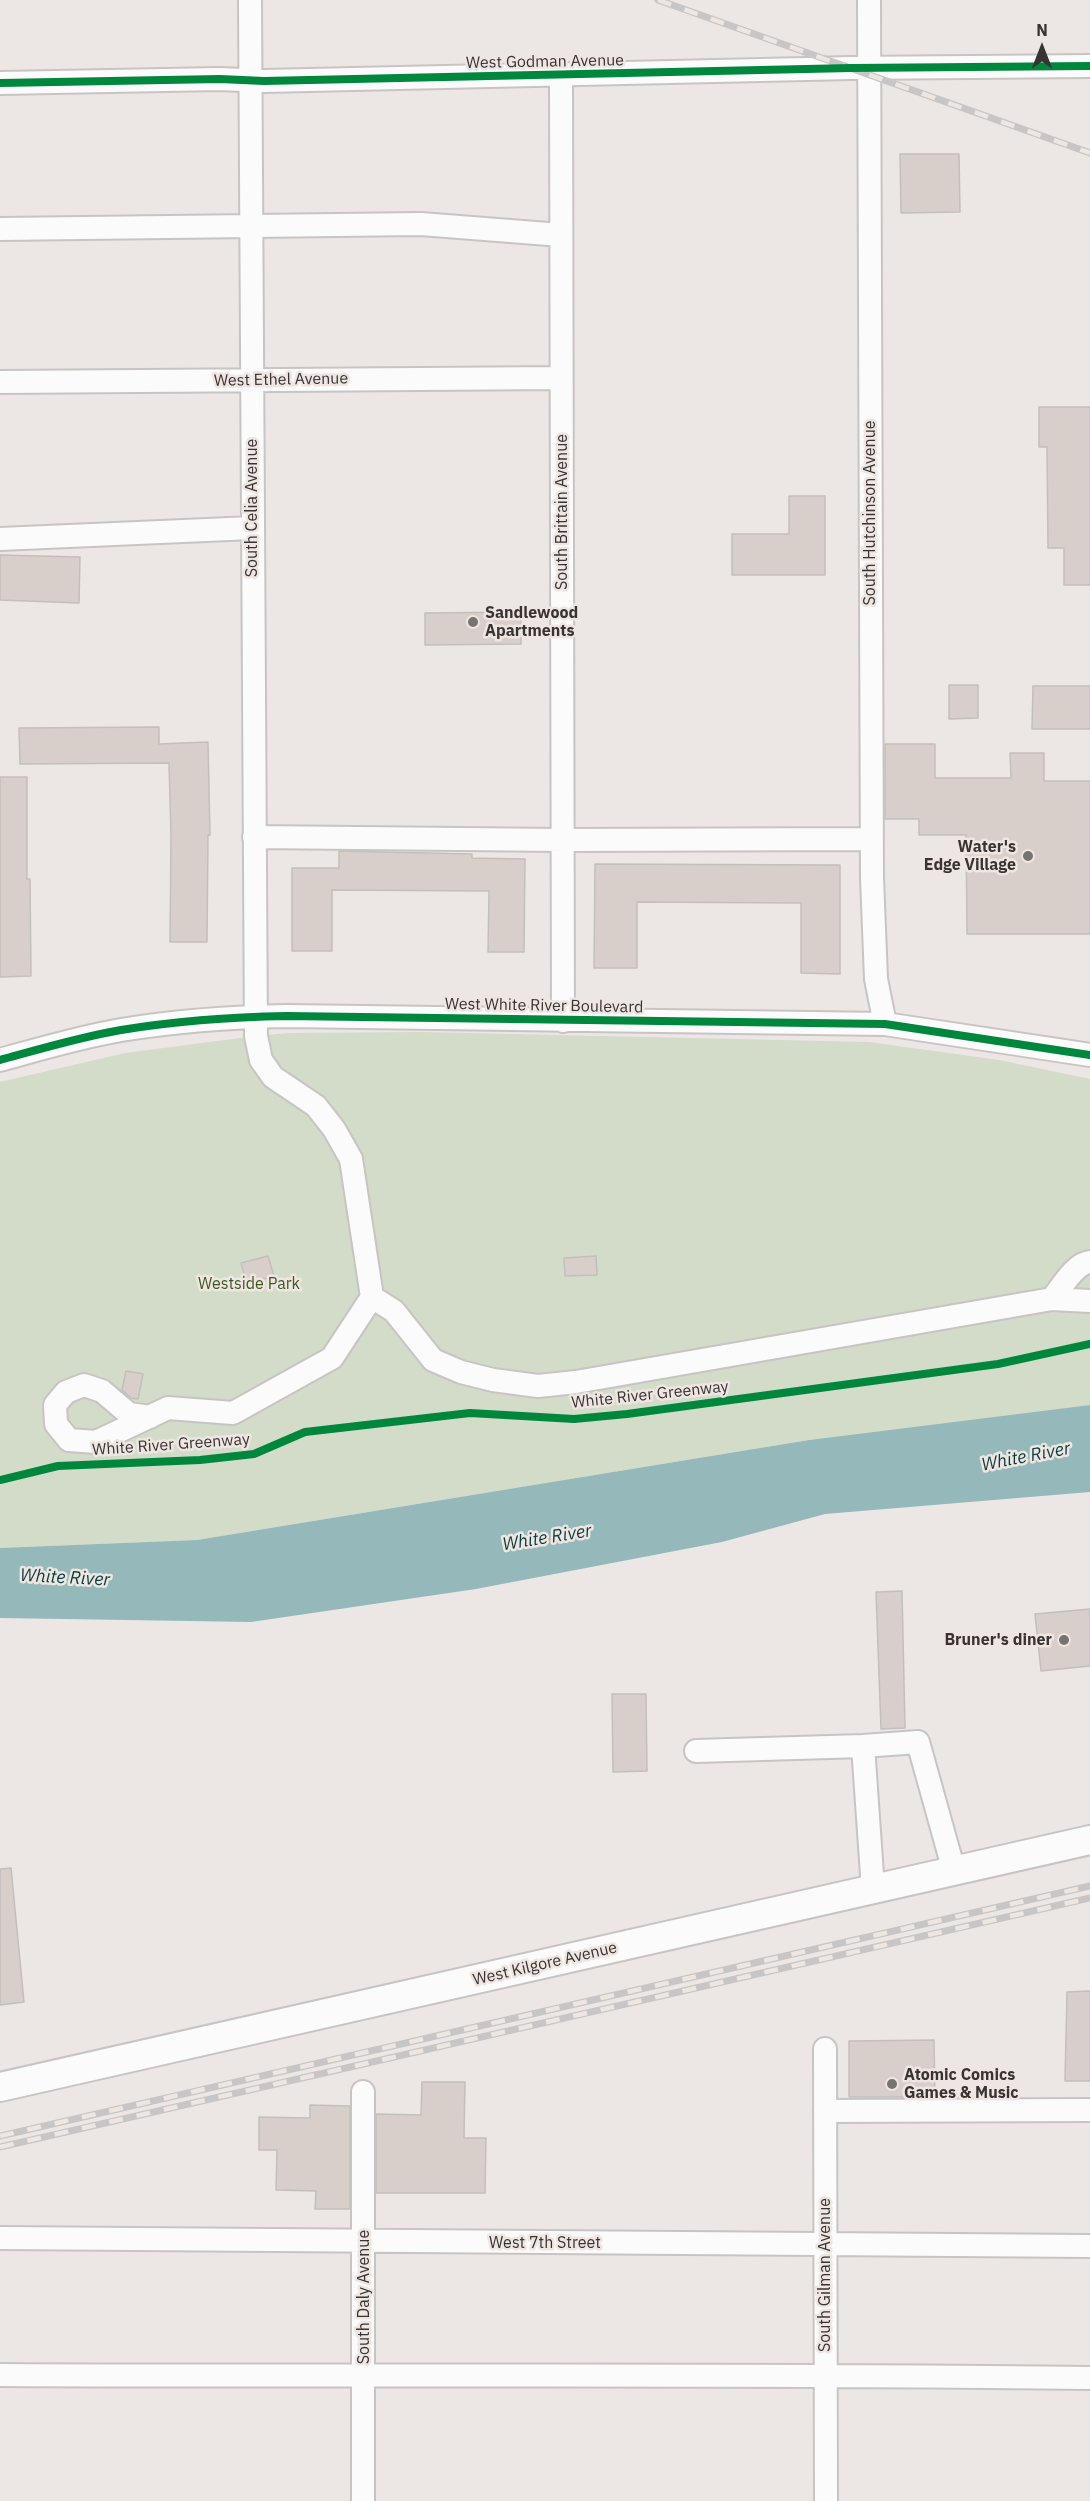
<!DOCTYPE html>
<style>
body{margin:0}
#map{position:relative;width:1090px;height:2501px;overflow:hidden;background:#ece7e5;font-family:"IBM Plex Sans",sans-serif}
canvas{display:block}
.north{position:absolute;left:1012px;top:18px;width:60px;height:60px;-webkit-text-stroke:4px #efe6e2;paint-order:stroke;rotate:0deg;font-size:16px;font-weight:700;line-height:24px;text-align:center;color:#383433}
.north::after{content:'';display:block;margin:auto;width:21px;height:27px;background:#383433;clip-path:polygon(50% 0,100% 100%,50% 72%,0 100%)}
</style>
<div id="map">
<canvas width="1090" height="2501"></canvas>
<div class="north">N</div>
</div>
<script>
const context = document.querySelector('canvas').getContext('2d');
context.lineJoin = 'round';
function fillPath(path, color) { context.fillStyle = color; context.fill(path, 'evenodd'); }
function stroke(path, color, width, dash) { context.strokeStyle = color; context.lineWidth = width; context.lineCap = dash ? 'butt' : 'round'; context.setLineDash(dash || []); context.stroke(path); }
function write(font, color, halo, rows, align = 'center') {
  context.font = font + ' "IBM Plex Sans",sans-serif'; context.lineWidth = 5; context.setLineDash([]); context.textBaseline = 'middle'; context.strokeStyle = halo; context.fillStyle = color; for (const [text, x, y, turn = 0] of rows) {
    context.save(); context.translate(x, y); context.rotate((+turn || 0) * Math.PI / 180); context.textAlign = isNaN(turn) ? turn : align; if (halo) context.strokeText(text, 0, 0); context.fillText(text, 0, 0); context.restore();
  }
}
fillPath(new Path2D(`
 M422,1032l447,10 130,18 91,19v326l-281,35 -612,100 -197,8v-466l125,-29 131,-17 33,-3z`), '#d3dbc9');
fillPath(new Path2D(`
 M1090,1405v87l-265,22 -103,28 -246,47 -225,33 -251,-4v-70l197,-8 612,-100z`), '#95b9bb');
const building = new Path2D(`
 M900,154h59l1,58 -59,1z
 M1039,407h51v178h-26v-37h-16l-1,-101h-8z
 M789,496h36v79h-93v-41h57z
 M0,555l80,2 -1,46 -79,-3z
 M521,612v32l-96,1v-32z
 M949,685h29v33l-29,1z
 M1033,686h57v43h-58z
 M159,727v17l49,-2 2,93h-2l-1,107h-37l1,-106 -2,-73 -149,1 -1,-36z
 M885,744h50v34h76l-1,-25h34v28h46v153h-123l-1,-99h-47v-16h-34z
 M0,777h27v102h3l1,97 -31,1z
 M339,851l133,3v4l53,1 -1,93h-36l1,-61 -157,-1v61h-40v-83h47z
 M595,864l245,1v109l-39,-1v-70l-164,-1v66h-43z
 M268,1256l6,20 -27,8 -6,-21z
 M596,1256l1,19 -32,1 -1,-18z
 M126,1371l17,3 -5,25 -7,-1 -9,-8z
 M902,1591l3,137 -24,1 -5,-137z
 M1090,1609v57l-49,5 -6,-57z
 M612,1694h34l1,77 -34,1z
 M11,1868l13,134 -24,3v-136z
 M1090,1991v90h-25l2,-89z
 M934,2040l1,57h-86v-56z
 M422,2082h43l-1,56h22l-1,55h-109v-79l45,1z
 M310,2105l40,1v103h-35l1,-18 -40,-1 1,-40h-18v-33l51,1z`);
fillPath(building, '#d8ceca');
stroke(building, '#c3bfbd', 1.5);
const minor = new Path2D(`
 M869,0l3,878 4,101 9,45
 M561,76l2,945
 M0,83l220,-4 44,2 587,-13 239,-2
 M0,229l421,-5 140,11
 M0,382l561,-4
 M0,539l252,-11
 M254,837l309,3 308,-1
 M0,1060c40,-11 80,-23 121,-30 55,-9 111,-13 166,-14l598,8 205,31
 M372,1297l22,14 39,49 28,12 32,8 45,6 38,-4 476,-83 38,2
 M1052,1299c9,-11 23,-36 38,-37
 M150,1417l-21,-3 -27,-23 -18,-6 -18,7 -11,13 1,19 13,16 27,2 72,-34 65,5 99,-55 40,-61 -21,-138 -17,-30 -18,-23 -43,-29 -12,-17 -5,-24 -6,-1036
 M863,1746l55,-4 36,129
 M696,1751l167,-5 10,143
 M825,2049l1,452
 M363,2092v409
 M825,2111l265,-1
 M0,2238l1090,8
 M0,2375c363,2 727,-2 1090,3`);
const major = new Path2D(`
 M0,2087l1090,-247`);
stroke(minor, '#c8c4c3', 26);
stroke(major, '#c8c4c3', 32);
stroke(minor, '#fcfbfb', 22);
stroke(major, '#fcfbfb', 28);
const rail = new Path2D(`
 M658,0l432,153
 M0,2136l1090,-250
 M0,2147l1090,-249`);
stroke(rail, '#c7c5c5', 7);
stroke(rail, '#efe6e2', 4.5, [14]);
stroke(new Path2D(`
 M0,83l220,-4 44,2 587,-13 239,-2
 M0,1060c40,-11 80,-23 121,-30 55,-9 111,-13 166,-14l598,8 205,31
 M0,1480l58,-14 142,-6 54,-6 51,-22 165,-19 104,6 53,-5 371,-50 92,-20`), '#00873e', 8);
for (const [x, y, r, color] of [
 [473,622,6,"#777371"],
 [1028,856,6,"#777371"],
 [1064,1640,6,"#777371"],
 [892,2084,6,"#777371"]
]) { const dot = new Path2D(); dot.arc(x, y, r, 0, 2 * Math.PI); context.fillStyle = color; context.fill(dot); stroke(dot, '#efe6e2', 2); }
write('16px', '#383433', '#efe6e2', [
 ["West Godman Avenue",545,62,-1],
 ["West Ethel Avenue",281,380,-1],
 ["South Celia Avenue",252,508,-90],
 ["South Brittain Avenue",562,512,-90],
 ["South Hutchinson Avenue",870,513,-90],
 ["West White River Boulevard",544,1006,1],
 ["White River Greenway",650,1395,-6],
 ["White River Greenway",171,1445,-4],
 ["West Kilgore Avenue",545,1964,-13],
 ["West 7th Street",545,2243],
 ["South Gilman Avenue",825,2275,-90],
 ["South Daly Avenue",364,2297,-90]
]);
write('bold 16px', '#383433', '#efe6e2', [
 ["Sandlewood",485,613],
 ["Apartments",485,631],
 ["Water's",1016,847,"right"],
 ["Edge Village",1016,865,"right"],
 ["Bruner's diner",1052,1640,"right"],
 ["Atomic Comics",904,2075],
 ["Games & Music",904,2093]
], 'left');
write('16px', '#3d5923', '#efe6e2', [
 ["Westside Park",249,1284]
]);
write('italic 18px', '#093e41', '#efe6e2', [
 ["White River",1026,1457,-11],
 ["White River",547,1538,-9],
 ["White River",65,1578,3]
]);
</script>
